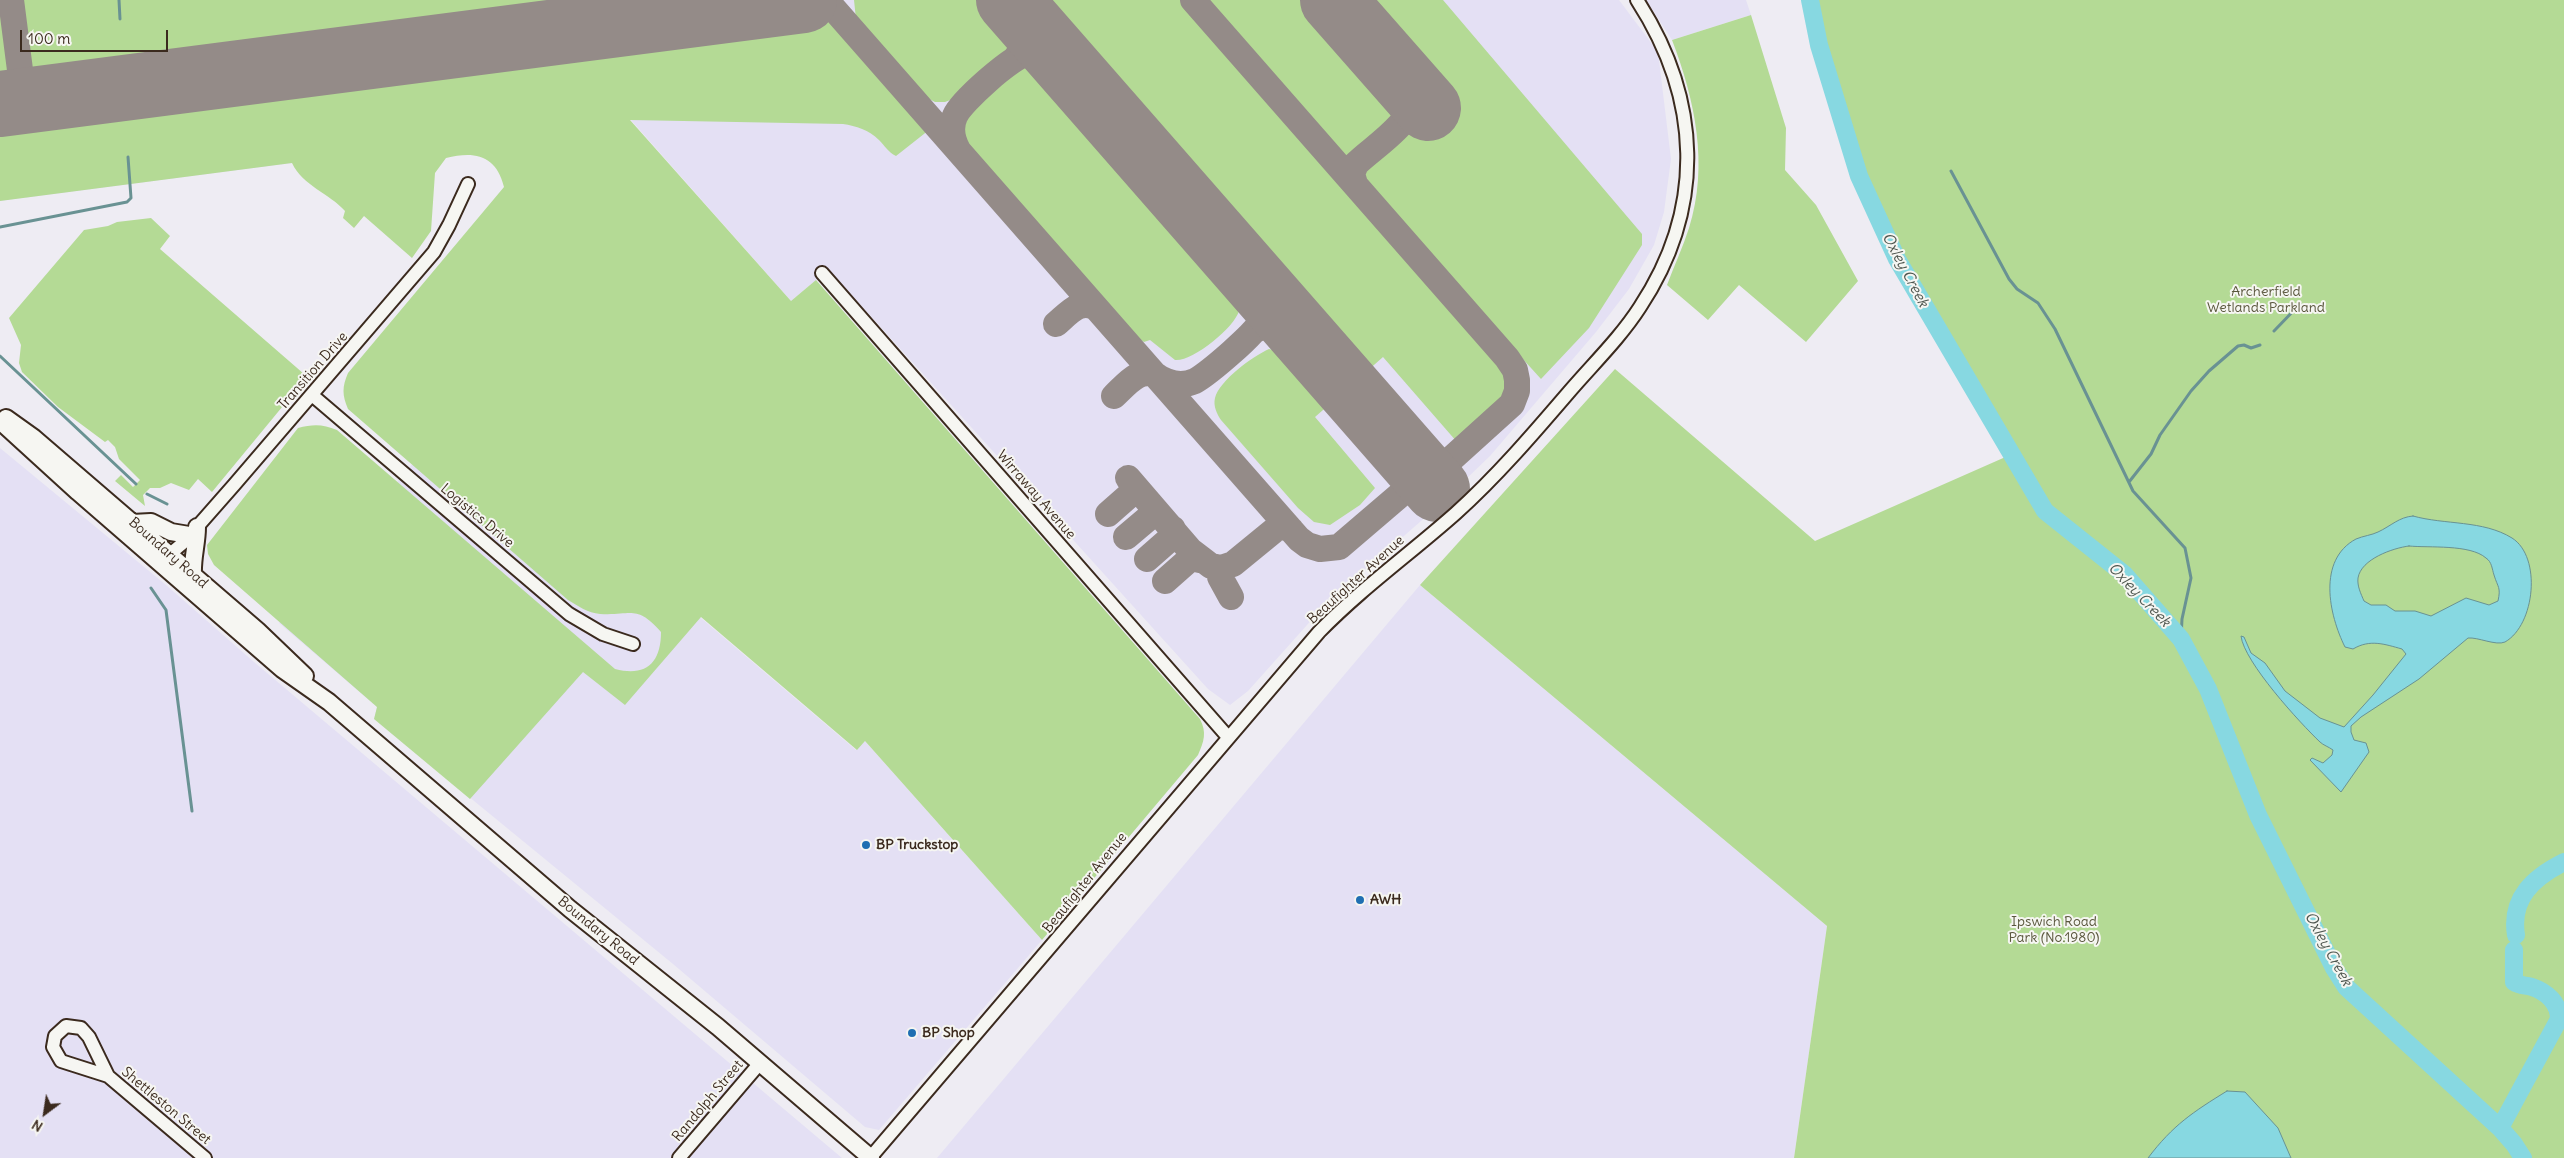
<!DOCTYPE html>
<style>
body{margin:0}
#map{position:relative;width:2564px;height:1158px;overflow:hidden;background:#eeecf3;font-family:Delius,sans-serif}
canvas{display:block}
.north{position:absolute;left:20px;top:1088px;width:50px;height:50px;-webkit-text-stroke:4px #f6f6f2;paint-order:stroke;rotate:211deg;font-size:14px;font-weight:700;line-height:20px;text-align:center;color:#3b2a1e}
.north::after{content:'';display:block;margin:auto;width:18px;height:22px;background:#3b2a1e;clip-path:polygon(50% 0,100% 100%,50% 72%,0 100%)}
.scale{position:absolute;left:20px;top:30px;width:148px;height:22px;box-sizing:border-box;border:2px solid #3b2a1e;border-top:0;padding-left:6px;font-size:15px;line-height:18px;white-space:nowrap;color:#3b2a1e;-webkit-text-stroke:4px #f6f6f2;paint-order:stroke}
</style>
<div id="map">
<canvas width="2564" height="1158"></canvas>
<div class="north">N</div>
<div class="scale">100 m</div>
</div>
<script>
const context = document.querySelector('canvas').getContext('2d');
context.lineJoin = 'round';
function fillPath(path, color) { context.fillStyle = color; context.fill(path, 'evenodd'); }
function stroke(path, color, width, dash) { context.strokeStyle = color; context.lineWidth = width; context.lineCap = dash ? 'butt' : 'round'; context.setLineDash(dash || []); context.stroke(path); }
function write(font, color, halo, rows, align = 'center') {
  context.font = font + ' Delius,sans-serif'; context.lineWidth = 4; context.setLineDash([]); context.textBaseline = 'middle'; context.strokeStyle = halo; context.fillStyle = color; for (const [text, x, y, turn = 0] of rows) {
    context.save(); context.translate(x, y); context.rotate((+turn || 0) * Math.PI / 180); context.textAlign = isNaN(turn) ? turn : align; if (halo) context.strokeText(text, 0, 0); context.fillText(text, 0, 0); context.restore();
  }
}
fillPath(new Path2D(`
 M0,0h1619l39,52 13,107 -7,53 -10,33 -25,44 -33,43 -106,124 -53,51 -113,99 -76,85 -18,14 -22,-16 -379,-419 -38,31 -161,-182 -630,82z
 M1646,0h100l5,15 -79,25z
 M454,414l234,193 168,143 9,-9 177,199 -163,190 -14,-3 -192,-163 -299,-245 3,-12 -98,-84z
 M0,448l166,137 88,77 588,496h-842z
 M1420,585l407,341 -33,232h-857z`), '#e4e0f4');
fillPath(new Path2D(`
 M0,0h717l5,34 102,-13 10,2 95,107 -33,26c-8,-4 -11,-10 -17,-16 -10,-10 -23,-14 -36,-16l-213,-4 161,181 25,-21 384,439c7,14 4,22 -2,36l-156,185 -177,-199 -8,9 -156,-133 -76,88 -42,-33 -113,127 -96,-80 3,-12 -163,-142 -6,-11 -1,-9 91,-117c15,-4 25,-4 39,2l278,239c31,8 46,-6 46,-37 -25,-28 -29,-16 -61,-18 -12,-1 -22,-8 -32,-14l-220,-191c-6,-14 -6,-22 0,-36l156,-186c-8,-32 -29,-36 -58,-29l-11,15 -4,58 -19,27 -48,-42 -10,12 -11,-10 2,-7c-16,-18 -42,-25 -53,-48l-292,38z
 M854,0h123l36,41 -2,8 -5,7 -48,41 -13,5h-10l-15,-8 -64,-75z
 M1040,0h144l320,364c21,35 -20,58 -43,78h-4l-74,-85 -17,15z
 M1204,0h109l6,6 3,17 72,83v13l-36,33 -9,4 -8,-2z
 M1363,0h80l199,234v11l-53,83 -48,51 -176,-194c-5,-9 -5,-15 2,-23l79,-68z
 M1810,0h754v1158h-770l33,-232 -407,-341 195,-216 200,172 195,-86 -113,-196 -38,-83 -40,-131z
 M1751,15l35,113 -1,42 31,35 42,76 -52,61 -67,-57 -31,35 -41,-35c7,-19 16,-38 22,-57 20,-63 6,-128 -17,-188z
 M1027,63l8,1 202,232c1,5 3,10 2,15 -5,17 -47,51 -64,49l-25,-20 -6,2 -12,-8 -164,-185c-4,-8 -7,-16 -5,-26 3,-15 50,-56 64,-60z
 M151,218l19,18 -10,13 144,125 2,4 -94,114 -14,-13 -9,11 -18,-7 -11,5h-10l-7,7 2,11 -30,-25 6,-6 12,12 7,-7 -21,-21 -4,-12 -7,-7 -3,2 -47,-35 -36,-35 -3,-9 2,-18 -12,-27 75,-88 24,-4 9,-4z
 M1269,349l12,3 4,-2 46,53 -16,14 60,71 -15,17 -30,20 -16,-3 -16,-14 -77,-88c-4,-6 -8,-14 -6,-22 4,-17 38,-42 54,-49z`), '#b4da95');
const water = new Path2D(`
 M2413,516c32,9 70,4 99,22 30,19 23,87 -7,104 -9,4 -27,-5 -37,-4l-49,41 -58,38 -10,9v6l3,8 12,3 3,9 -28,40 -31,-32 2,-2 11,5 9,-8 1,-5c-4,-3 -10,-5 -13,-8 -20,-19 -76,-80 -79,-106l3,1 7,16 14,10 20,28 35,27 24,9 29,-32 33,-41 -4,-5c-18,-5 -32,-10 -49,0l-8,-2c-16,-32 -28,-87 11,-108 7,-3 16,-4 22,-7 13,-6 21,-15 35,-16zM2409,546c20,2 61,-2 77,12 6,4 6,11 8,17 4,13 7,12 4,26l-9,4 -23,-7 -35,18 -16,-5h-20l-9,-6h-15l-7,-4c-3,-7 -7,-15 -6,-23 3,-19 35,-30 51,-32z
 M2227,1091l18,1 33,36 13,30h-143c25,-33 45,-46 79,-67z`);
fillPath(water, '#87d8e1');
stroke(water, '#699293', 1);
stroke(new Path2D(`
 M119,0l1,19
 M1951,171l58,108 8,10 21,14 17,26 78,162 52,57 6,30 -9,41 -1,20
 M0,227l127,-25 4,-4 -3,-41
 M2274,331l26,-27
 M0,356l136,128
 M2129,482l22,-28 9,-19 31,-44 18,-20 29,-25 6,-1 7,3 9,-3
 M147,494l20,10
 M151,588l15,22 26,201`), '#699293', 3);
stroke(new Path2D(`
 M1810,0l9,45 40,131 38,83 148,252 79,63 57,65 27,50 50,126 76,153 12,19 154,141 14,16 9,14
 M2516,935c-6,-37 18,-58 48,-73
 M2500,1128l59,-109c0,-16 -12,-27 -27,-32 -6,-2 -12,-1 -18,-5v-32`), '#87d8e1', 18);
stroke(new Path2D(`
 M11,0l13,101
 M826,0l473,539 8,6 13,4 19,-2 76,-65 24,-12 73,-66 5,-13v-11l-2,-10 -8,-12 -314,-358
 M1007,0c16,18 26,37 8,59
 M958,150c-6,-11 -8,-23 -3,-34 6,-14 57,-60 73,-63 12,-3 23,0 32,8l62,69
 M1355,184l-3,-10 4,-10c15,-16 68,-47 54,-72 -7,-13 -19,-25 -28,-36
 M1056,324c12,-10 24,-26 40,-16
 M1254,331c29,-19 48,5 67,26 10,11 21,23 31,34
 M1155,375c13,9 26,12 40,6 14,-8 60,-47 66,-60 5,-11 3,-23 -2,-34l-61,-72
 M1114,396c12,-11 26,-30 43,-20
 M1362,403l57,62 15,4 11,-4
 M1128,478l62,72 21,16 10,2 12,-4 44,-36 8,-1 6,3
 M1108,514l25,-22h7
 M1126,537l26,-22 1,-8
 M1147,559l25,-22 1,-8
 M1225,567l-4,4 -1,6 11,20
 M1165,581l26,-23 9,2`), '#948b88', 26);
stroke(new Path2D(`
 M1009,0l428,489
 M1333,0l95,108
 M0,104l804,-104`), '#948b88', 66);
const street = new Path2D(`
 M822,273l406,464
 M312,395l257,219 34,20 30,10
 M164,559l19,-16 51,-58 200,-233 15,-27 19,-41
 M108,1076l-19,-39 -8,-9 -15,-2 -11,10 -2,11 8,14 47,15 97,82
 M679,1158l81,-95
 M870,1158l449,-526c43,-44 92,-79 137,-119 41,-37 77,-79 113,-121 24,-28 51,-54 71,-85 66,-100 61,-208 -3,-307`);
const secondary = new Path2D(`
 M6,418l28,20 223,192 48,46
 M0,421l78,71 204,177 47,33 241,207 148,118 153,131
 M132,523l19,-1 20,10 18,3
 M193,575c-1,-17 4,-31 4,-48`);
stroke(street, '#3b2a1e', 16);
stroke(secondary, '#3b2a1e', 20);
stroke(street, '#f6f6f2', 12);
stroke(secondary, '#f6f6f2', 16);
for (const [x, y, r, color] of [
 [866,845,5,"#1f6fb2"],
 [1360,900,5,"#1f6fb2"],
 [912,1033,5,"#1f6fb2"]
]) { const dot = new Path2D(); dot.arc(x, y, r, 0, 2 * Math.PI); context.fillStyle = color; context.fill(dot); stroke(dot, '#f6f6f2', 2); }
write('14px', '#59563c', '#f6f6f2', [
 ["Archerfield",2266,292],
 ["Wetlands Parkland",2266,308],
 ["Ipswich Road",2054,922],
 ["Park (No.1980)",2054,938]
]);
write('14px', '#3b2a1e', '#f6f6f2', [
 ["Transition Drive",313,371,-49],
 ["Wirraway Avenue",1036,495,49],
 ["Logistics Drive",477,516,40],
 ["Boundary Road",168,553,41],
 ["Beaufighter Avenue",1356,580,-42],
 ["Beaufighter Avenue",1085,883,-51],
 ["Boundary Road",598,931,39],
 ["Randolph Street",708,1101,-50],
 ["Shettleston Street",166,1106,40]
]);
write('bold 14px', '#3b2a1e', '#f6f6f2', [
 ["BP Truckstop",876,845],
 ["AWH",1370,900],
 ["BP Shop",922,1033]
], 'left');
write('italic 15px', '#4e564f', '#f6f6f2', [
 ["Oxley Creek",1905,270,62],
 ["Oxley Creek",2139,595,46],
 ["Oxley Creek",2328,949,61]
]);
</script>
